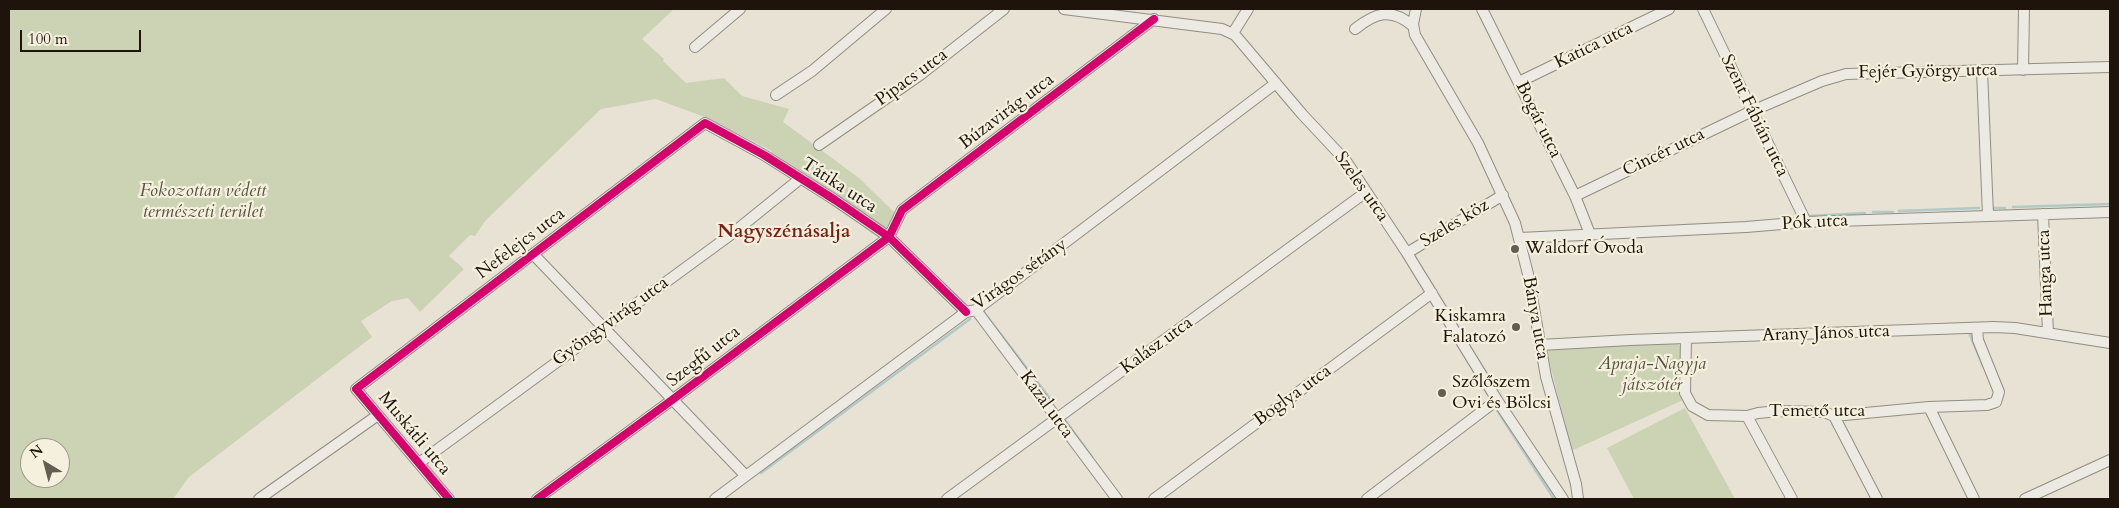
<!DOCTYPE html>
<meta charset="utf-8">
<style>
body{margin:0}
#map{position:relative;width:2119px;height:508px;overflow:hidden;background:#e7e2d3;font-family:Cardo,serif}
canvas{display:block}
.frame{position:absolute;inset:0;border:10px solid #1f140c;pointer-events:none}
.north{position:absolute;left:20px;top:438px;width:50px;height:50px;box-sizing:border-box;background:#f5efdd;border:1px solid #9f9789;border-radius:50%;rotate:323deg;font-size:14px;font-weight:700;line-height:20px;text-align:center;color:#1f140c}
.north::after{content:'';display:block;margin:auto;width:18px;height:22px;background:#655c52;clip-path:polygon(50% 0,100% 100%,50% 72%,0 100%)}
.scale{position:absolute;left:20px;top:30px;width:121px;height:22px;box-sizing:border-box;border:2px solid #1f140c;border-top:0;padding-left:6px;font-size:15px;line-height:18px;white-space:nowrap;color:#1f140c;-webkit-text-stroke:4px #f5efdd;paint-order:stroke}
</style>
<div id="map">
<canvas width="2119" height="508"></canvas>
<div class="frame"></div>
<div class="north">N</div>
<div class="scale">100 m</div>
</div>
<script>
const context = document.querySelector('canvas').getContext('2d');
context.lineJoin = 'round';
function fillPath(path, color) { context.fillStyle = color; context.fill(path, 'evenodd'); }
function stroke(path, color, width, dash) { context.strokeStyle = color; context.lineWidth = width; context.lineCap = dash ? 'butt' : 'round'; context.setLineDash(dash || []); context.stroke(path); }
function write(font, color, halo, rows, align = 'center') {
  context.font = font + ' Cardo,serif'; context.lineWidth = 4.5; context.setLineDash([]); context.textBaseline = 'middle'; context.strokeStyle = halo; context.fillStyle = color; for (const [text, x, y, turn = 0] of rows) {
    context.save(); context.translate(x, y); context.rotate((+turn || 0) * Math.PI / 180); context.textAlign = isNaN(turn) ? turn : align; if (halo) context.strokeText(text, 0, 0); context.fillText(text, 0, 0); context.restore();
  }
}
fillPath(new Path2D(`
 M9,9h665l-32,30 22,20 -1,2 23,22 38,-5 18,18 47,13 -6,13 76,56 37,36 -11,16 -115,-74 2,-5 -65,-33 -51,-19 -55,10 -116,112 -10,15 -5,-1 -21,21 15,13 -44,43 -12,-14 -16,3 -31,20 11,16 -183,140 -16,22h-164zM30,448h30v30h-30z
 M1676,343l5,4 2,53 -112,51 -24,-100 4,-3z
 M1685,408l50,91h-101l-27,-51z`), '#cbd3b4');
stroke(new Path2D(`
 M2013,207l97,-3
 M1994,208h11
 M1899,211l80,-3
 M1873,212h20
 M1809,216l56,-3
 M983,311l69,90
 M1970,335l13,31
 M1497,410l57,89
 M1065,420l27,37
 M761,473l209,-154`), '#b2c9c5', 2.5);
const minor = new Path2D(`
 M1064,9l158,20 13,6 67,79 44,47 61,92 90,147 66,99
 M1416,9l-3,15 2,11 63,108 37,80 13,51 18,103 30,107 2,15
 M1482,9l93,187 15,38
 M1703,9l103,213
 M1355,29c20,-16 36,-22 58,-3
 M1233,33l15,-24
 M695,47l45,-38
 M2023,70l1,-61
 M1982,71l6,144
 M1519,82l150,-73
 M776,95l36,-24 74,-62
 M819,145l101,-70 84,-66
 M1575,196l177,-85 70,-30 24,-7 264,-7
 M2043,214l5,119
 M1520,238l226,-11 60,-5 304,-10
 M1407,253l96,-58
 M533,254l213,222
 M976,310l141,189
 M1686,338l-1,55 7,13 16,9 39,1 11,-3 21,-2 45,1 10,4 95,-9 58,-2 9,-3 3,-10 -21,-52 -1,-12
 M1540,345l90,-5 364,-13 21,1 95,15
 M1929,407l45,92
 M1747,416l45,83
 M1834,416l43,83
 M419,463l314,-230 68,-55
 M259,499l119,-84
 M449,499l-93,-110 349,-266 59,32 71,45 54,37 77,75
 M537,499l135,-99 217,-163 13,-27 252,-191
 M715,499l251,-187 10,-2 300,-227
 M947,499l419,-307
 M1154,499l278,-206
 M1367,499l130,-99
 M2025,499l85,-39`);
stroke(minor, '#928d84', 12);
stroke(minor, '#eceae2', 10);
stroke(new Path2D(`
 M449,499l-93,-110 349,-266 59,32 71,45 54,37 77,75
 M537,499l135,-99 217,-163 13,-27 252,-191`), '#d6006c', 8);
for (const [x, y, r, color] of [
 [1515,249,5,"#655c52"],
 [1516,327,5,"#655c52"],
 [1442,393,5,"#655c52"]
]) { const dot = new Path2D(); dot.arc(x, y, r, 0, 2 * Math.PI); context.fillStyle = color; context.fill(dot); stroke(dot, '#f5efdd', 2); }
write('18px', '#1f140c', '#f5efdd', [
 ["Katica utca",1594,46,-26],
 ["Fejér György utca",1928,72,-1],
 ["Pipacs utca",912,78,-36],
 ["Búzavirág utca",1007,112,-37],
 ["Szent Fábián utca",1754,116,64],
 ["Bogár utca",1538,120,64],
 ["Cincér utca",1664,153,-26],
 ["Tátika utca",839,186,33],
 ["Szeles utca",1361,187,55],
 ["Pók utca",1815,223,-3],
 ["Szeles köz",1455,224,-31],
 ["Nefelejcs utca",521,244,-37],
 ["Hanga utca",2046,273,-92],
 ["Virágos sétány",1020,275,-35],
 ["Bánya utca",1535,318,80],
 ["Gyöngyvirág utca",611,322,-36],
 ["Arany János utca",1826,334,-2],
 ["Kalász utca",1157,346,-36],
 ["Szegfű utca",704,357,-38],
 ["Boglya utca",1293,396,-36],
 ["Kazal utca",1046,405,54],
 ["Temető utca",1817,412],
 ["Muskátli utca",414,434,50]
]);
write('italic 18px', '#53523e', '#f5efdd', [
 ["Fokozottan védett",203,192],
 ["természeti terület",203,213],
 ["Apraja-Nagyja",1652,365],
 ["játszótér",1652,386]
]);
write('18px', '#1f140c', '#f5efdd', [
 ["Waldorf Óvoda",1525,249],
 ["Kiskamra",1506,317,"right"],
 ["Falatozó",1506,338,"right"],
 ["Szőlőszem",1452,383],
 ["Ovi és Bölcsi",1452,404]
], 'left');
write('bold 19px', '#7a1f14', '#f5efdd', [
 ["Nagyszénásalja",784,233]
]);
</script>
